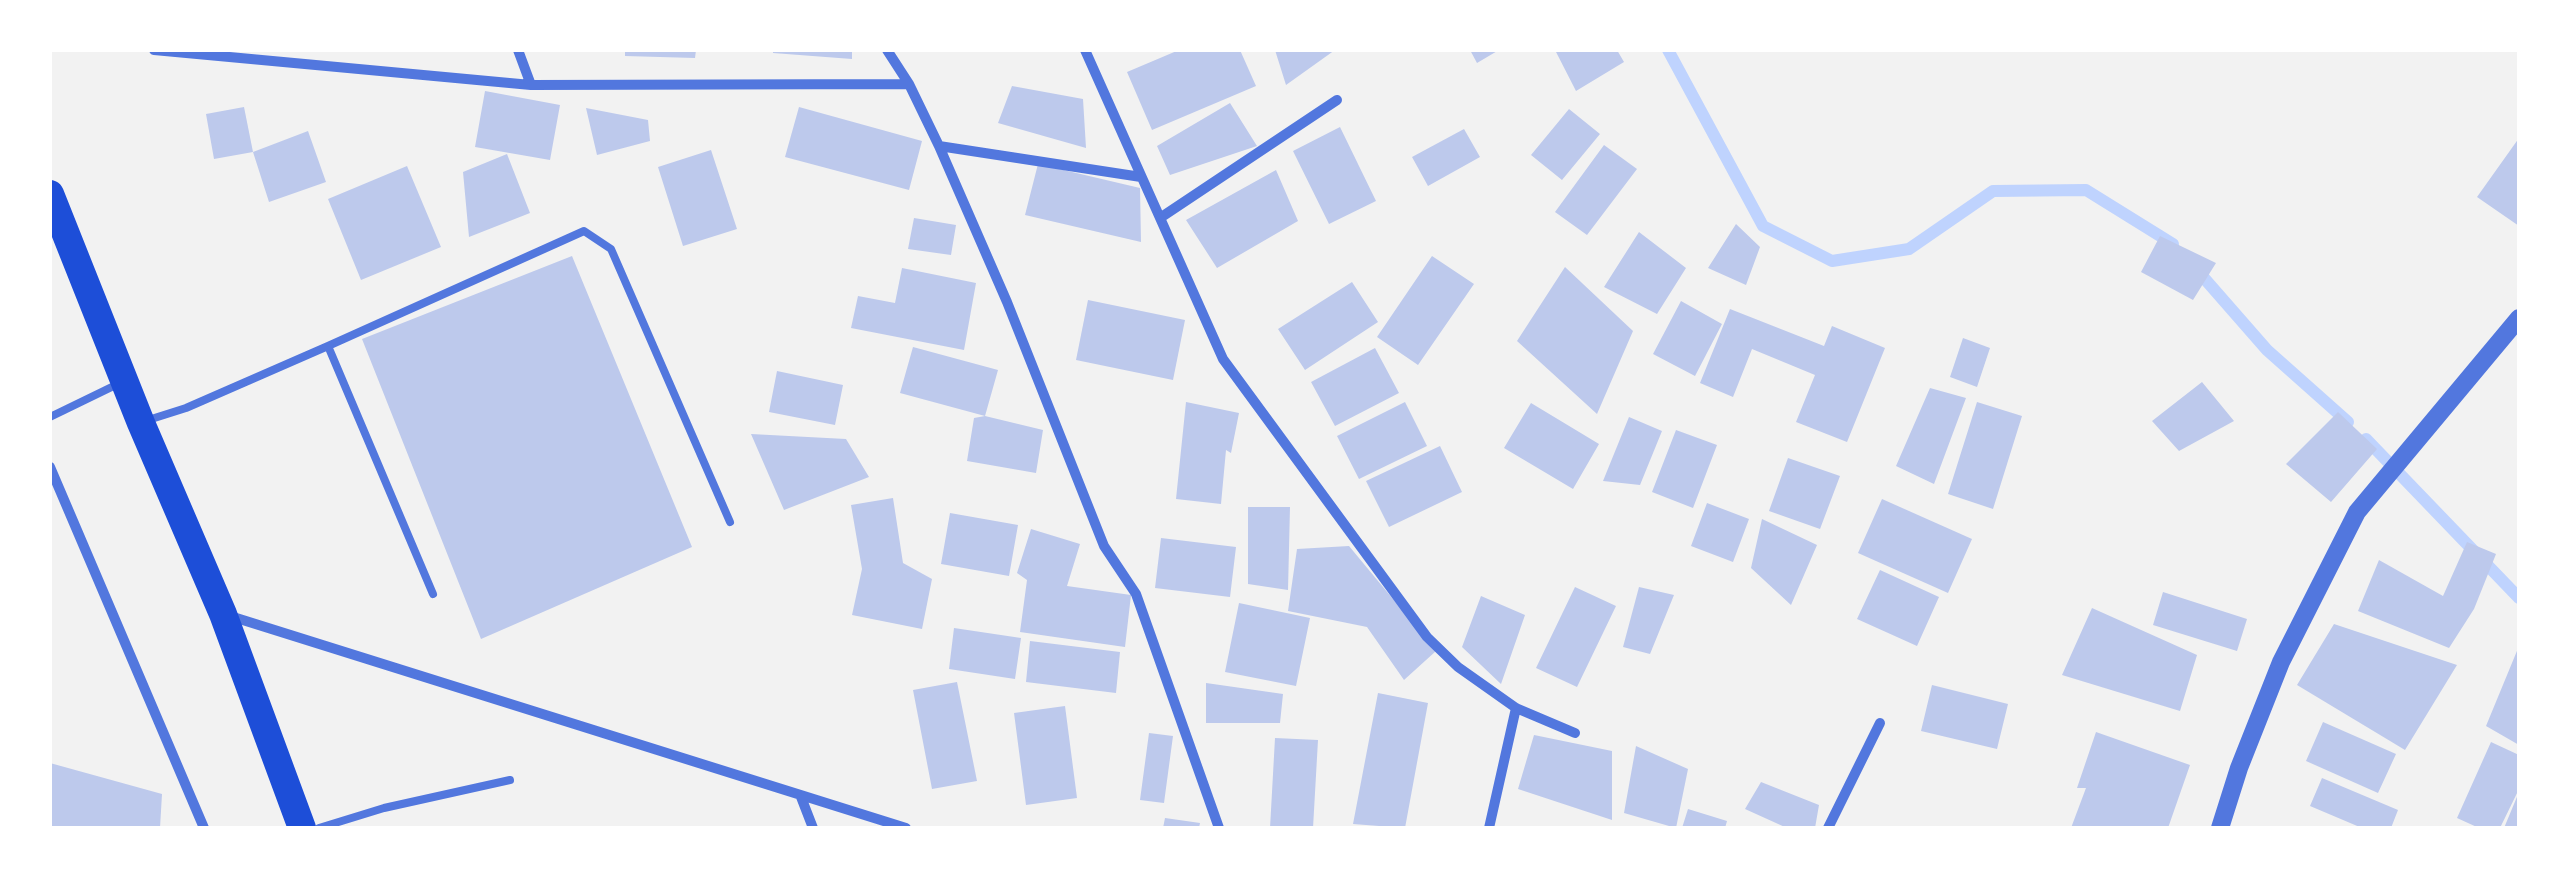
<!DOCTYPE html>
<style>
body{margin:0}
#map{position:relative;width:2569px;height:878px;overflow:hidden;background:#f2f2f2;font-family:Karla,sans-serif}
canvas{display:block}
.frame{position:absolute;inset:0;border:52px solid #fff;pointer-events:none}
</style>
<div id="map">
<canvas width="2569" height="878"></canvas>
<div class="frame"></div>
</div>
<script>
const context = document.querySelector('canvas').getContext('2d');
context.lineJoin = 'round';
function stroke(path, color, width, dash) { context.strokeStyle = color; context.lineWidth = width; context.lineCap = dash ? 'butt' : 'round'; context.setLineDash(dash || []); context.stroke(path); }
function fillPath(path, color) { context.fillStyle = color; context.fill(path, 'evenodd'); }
stroke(new Path2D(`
 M1668,50l95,176 69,35 77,-12 84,-58 93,-1 87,54
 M2197,270l70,80 81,72
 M2366,439l153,159`), '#bfd3fe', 12);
fillPath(new Path2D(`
 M625,50h71l-1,8 -70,-2z
 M773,50h79v9l-79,-6z
 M1179,50h61l16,36 -104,44 -25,-58z
 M1275,50h60l-49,35z
 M1470,50h29l-22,13z
 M1555,50h62l7,12 -48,29z
 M1012,86l71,13 3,49 -88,-25z
 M485,91l75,14 -10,55 -75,-13z
 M1230,103l27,43 -87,29 -13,-29z
 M244,107l9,45 -39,7 -8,-45z
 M799,107l123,34 -13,49 -124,-33z
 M586,108l62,12 2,21 -53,14z
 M1569,109l31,25 -38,46 -31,-25z
 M1340,127l36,74 -47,23 -36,-73z
 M1464,129l16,28 -52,29 -16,-29z
 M308,131l18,51 -57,20 -16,-50z
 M2519,138v88l-42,-29z
 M1604,145l33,24 -50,66 -32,-23z
 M711,150l26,79 -54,17 -25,-79z
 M507,154l23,59 -61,24 -6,-65z
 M1038,164l102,24 1,54 -116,-27z
 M407,166l34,81 -80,33 -33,-81z
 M1276,170l22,51 -81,47 -31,-48z
 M914,218l42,7 -5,30 -43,-6z
 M1736,224l24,23 -14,38 -38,-17z
 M1639,232l47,36 -29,46 -53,-27z
 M2160,236l56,27 -23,37 -52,-28z
 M572,256l120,291 -211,92 -119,-300z
 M1432,256l42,28 -56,81 -41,-28z
 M1565,267l68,64 -36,83 -80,-73z
 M902,268l74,15 -12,67 -113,-22 7,-32 37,7z
 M1352,282l26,40 -73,48 -27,-41z
 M1088,300l97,20 -12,60 -97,-20z
 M1681,301l41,23 -27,52 -42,-22z
 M1730,309l94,37 8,-20 53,22 -38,94 -51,-20 19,-47 -63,-26 -19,48 -33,-14z
 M1963,338l27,10 -13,39 -27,-10z
 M913,347l85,23 -13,46 -85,-23z
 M1375,348l24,45 -64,33 -24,-44z
 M777,371l66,14 -8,40 -66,-13z
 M2202,382l32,39 -55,30 -27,-30z
 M1930,388l36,10 -32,86 -38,-18z
 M1186,402l53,11 -8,40 -5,-3 -5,54 -45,-5z
 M1405,402l22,44 -68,33 -22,-43z
 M1977,402l45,14 -29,93 -45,-15z
 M1531,403l68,41 -26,45 -69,-41z
 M2338,412l39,37 -46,53 -45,-38z
 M985,416l58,14 -7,43 -69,-12 7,-43z
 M1629,417l33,14 -22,54 -37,-4z
 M1676,430l41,15 -24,63 -41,-16z
 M751,434l95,5 23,38 -85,33z
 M1440,446l22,46 -73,35 -23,-46z
 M1788,458l52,18 -20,53 -51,-18z
 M893,498l10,65 29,16 -10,50 -70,-14 10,-46 -11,-64z
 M1882,499l90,40 -24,54 -90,-40z
 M1707,503l42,16 -16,43 -42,-16z
 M1248,507h42l-2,83 -40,-6z
 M950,513l68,12 -9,51 -68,-12z
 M1762,519l55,26 -26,60 -40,-37z
 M1031,529l49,15 -13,42 64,9 -6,52 -105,-15 7,-52 -10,-7z
 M1161,538l75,9 -6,50 -75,-9z
 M2467,542l29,12 -22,55 -25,39 -91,-37 21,-51 64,36z
 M1349,546l87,105 -32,29 -37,-53 -79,-16 9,-62z
 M1880,570l59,27 -22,49 -60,-27z
 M1575,587l41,19 -39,81 -41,-19z
 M1639,587l35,8 -24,59 -27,-7z
 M2163,592l84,27 -10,32 -84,-26z
 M1481,596l44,19 -24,69 -39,-37z
 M1239,603l71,15 -14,68 -71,-14z
 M2092,608l105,47 -17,56 -118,-36z
 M2334,624l123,41 -52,85 -108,-65z
 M954,628l67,10 -6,41 -66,-10z
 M1030,641l90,11 -4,41 -90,-11z
 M2519,646v99l-33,-19z
 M957,682l20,99 -45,8 -19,-99z
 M1206,683l77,11 -3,29h-74z
 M1932,685l76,19 -11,45 -76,-18z
 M1378,693l50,10 -23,125 -52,-4z
 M1065,706l12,92 -51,7 -12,-92z
 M2323,722l73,32 -18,39 -72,-32z
 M2096,732l94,33 -22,63h-97l15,-40h-9z
 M1149,733l24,3 -9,67 -24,-3z
 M1534,735l78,16v69l-94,-31z
 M1275,738l43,2 -5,88h-43z
 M2491,742l28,13v34l-19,39h-21l-22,-10z
 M1636,746l52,23 -12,59 -52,-15z
 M50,763l112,31 -2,34h-110z
 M2322,778l76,32 -7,18h-29l-52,-22z
 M1761,782l58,23 -4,23h-28l-42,-19z
 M2519,792v36h-15z
 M1688,809l39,12 -2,7h-43z
 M1165,818l35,5 -1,5h-36z`), '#bdc9ec');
stroke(new Path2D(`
 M328,346l105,248
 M50,417l70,-34
 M145,421l41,-13 142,-62 256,-115 27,18 119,273
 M319,828l65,-20 126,-28`), '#5277de', 8);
stroke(new Path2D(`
 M154,50l377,35 378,-1
 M518,50l13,35
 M887,50l22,34 30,62 68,156 97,244 32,48 83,234
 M1085,50l138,309 204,278 31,30 58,41 59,25
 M939,146l202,31
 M1160,218l177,-118
 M50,467l154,361
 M230,616l676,212
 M801,797l12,31
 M1489,828l27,-120
 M1828,828l52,-105`), '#5277de', 10);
stroke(new Path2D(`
 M2220,828l19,-60 42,-106 76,-150 162,-194`), '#5277de', 18);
stroke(new Path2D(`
 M50,194l91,229 82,191 79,214`), '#1d4ed8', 28);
</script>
